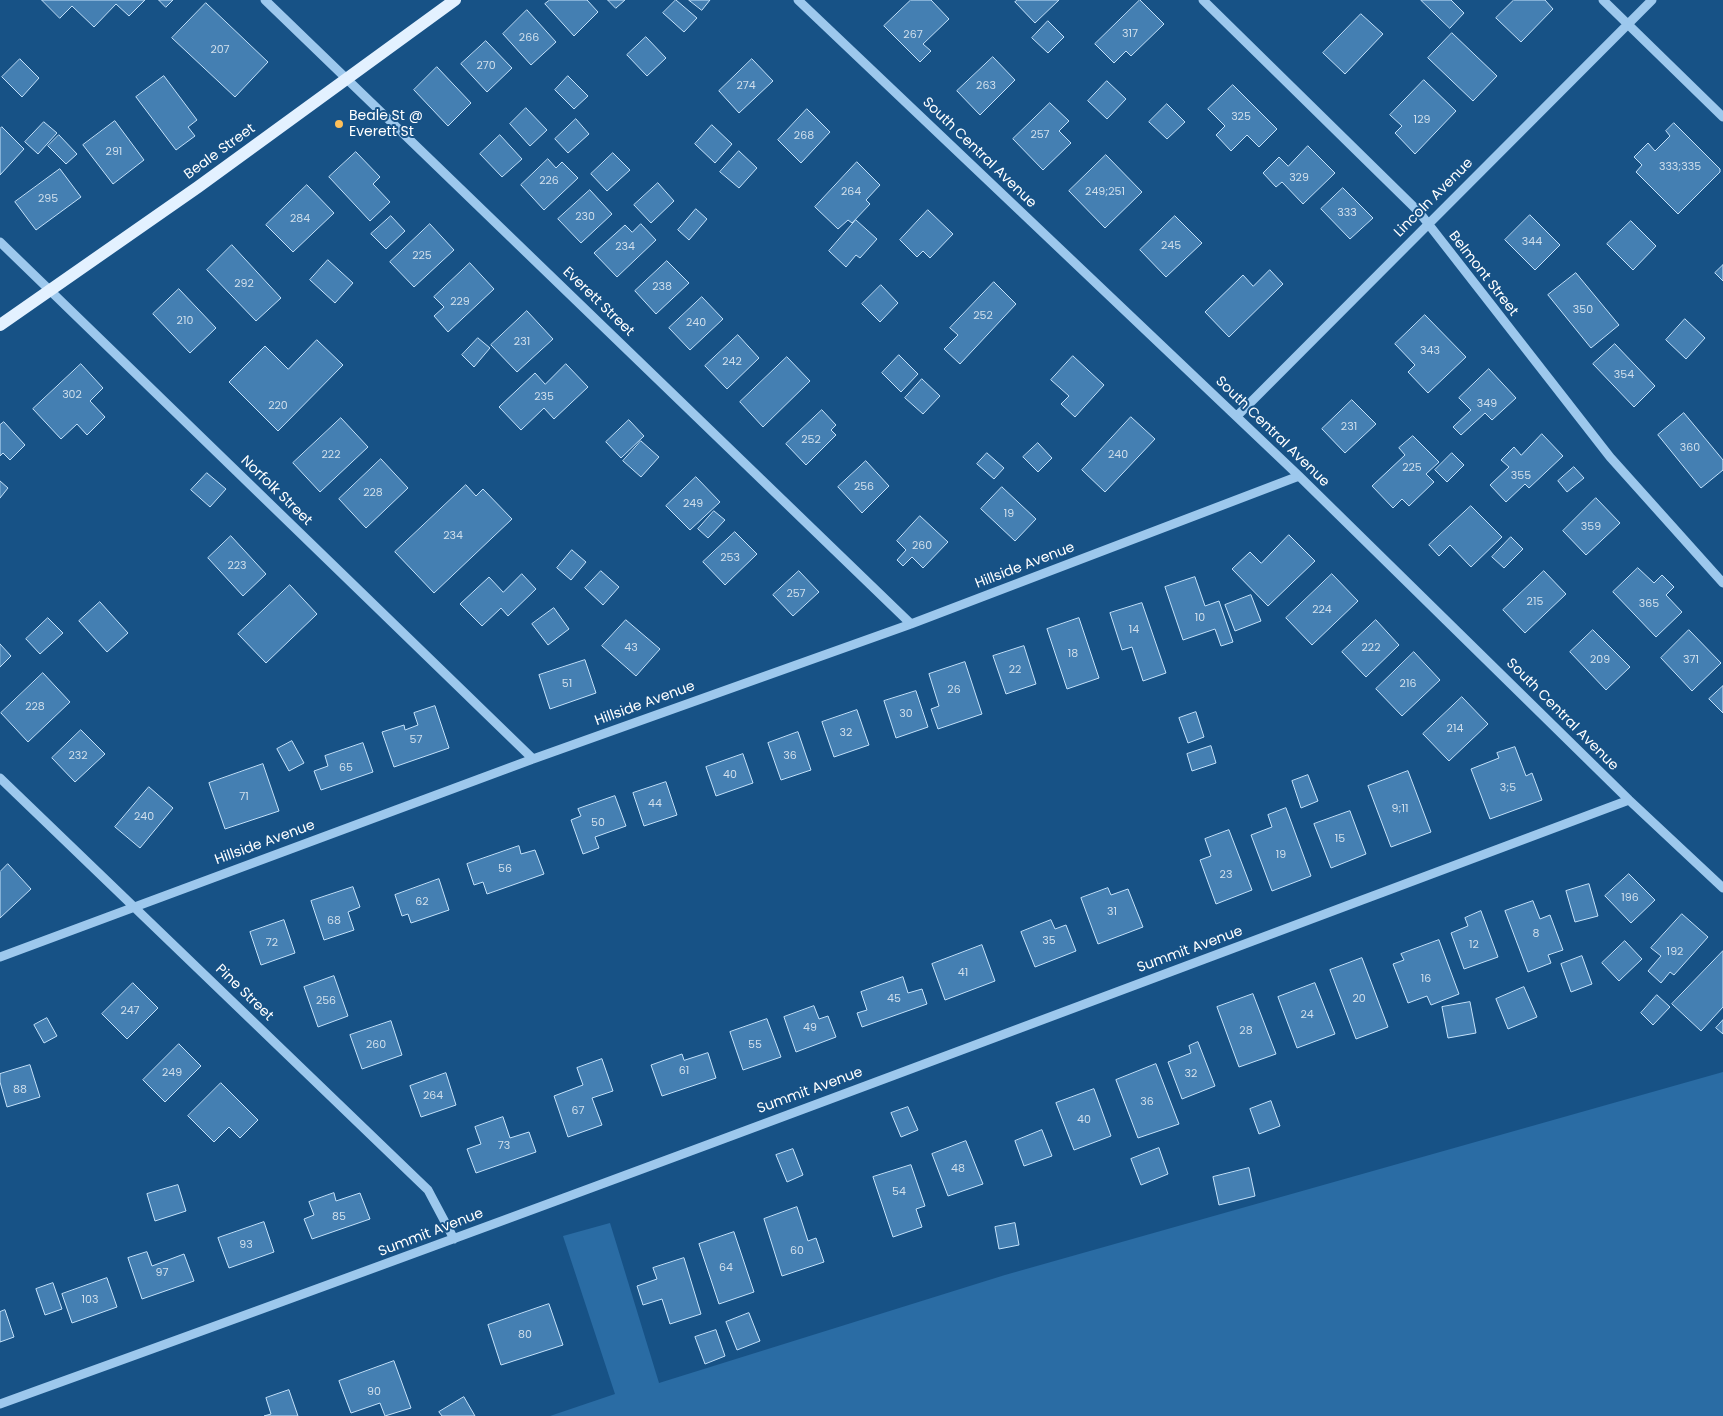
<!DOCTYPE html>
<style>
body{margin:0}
canvas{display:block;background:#175286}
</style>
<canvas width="1723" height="1416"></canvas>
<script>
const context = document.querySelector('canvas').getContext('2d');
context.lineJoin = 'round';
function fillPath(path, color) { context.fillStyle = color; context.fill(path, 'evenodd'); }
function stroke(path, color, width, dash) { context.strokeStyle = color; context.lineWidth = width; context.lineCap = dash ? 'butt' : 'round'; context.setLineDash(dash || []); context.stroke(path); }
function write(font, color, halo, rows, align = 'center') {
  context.font = font + ' Poppins,sans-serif'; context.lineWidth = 4; context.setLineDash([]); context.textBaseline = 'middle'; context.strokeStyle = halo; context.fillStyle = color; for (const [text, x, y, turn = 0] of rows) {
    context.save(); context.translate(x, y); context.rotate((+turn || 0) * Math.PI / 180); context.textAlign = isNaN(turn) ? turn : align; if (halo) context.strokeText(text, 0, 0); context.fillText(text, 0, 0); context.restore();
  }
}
fillPath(new Path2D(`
 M1723,1072v344h-1173l65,-22 -52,-158 47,-13 49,160 346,-108z`), '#2a6ca4');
const building = new Path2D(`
 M42,0h103l-16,16 -13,-12 -22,23 -22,-21 -12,12z
 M159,0h14l-7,7z
 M550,0h37l11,12 -24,24 -29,-32z
 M608,0h17l-9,8z
 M676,0l21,18 -13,14 -21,-19z
 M689,0h21l-8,10z
 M911,0h20l18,19 -26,25 8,7 -11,11 -36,-36z
 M1018,0h41l-24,23 -20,-21z
 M1140,0l24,24 -33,32 -5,-5 -12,12 -19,-19z
 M1421,0h30l13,13 -14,15z
 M1514,0h31l8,9 -32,33 -25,-24z
 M206,3l62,59 -33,35 -63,-59z
 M527,10l29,32 -25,23 -28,-31z
 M1361,14l22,20 -38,40 -22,-21z
 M1048,21l16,16 -16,16 -16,-15z
 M1452,33l45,43 -24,25 -45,-43z
 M646,37l20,21 -19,18 -20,-21z
 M486,41l26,27 -25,24 -26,-28z
 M993,57l22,23 -35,35 -23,-24z
 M20,59l19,19 -17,19 -20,-20z
 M752,59l21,22 -34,32 -20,-22z
 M437,67l34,36 -23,23 -34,-36z
 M164,76l33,44 -9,7 7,9 -19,14 -40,-53z
 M568,76l20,20 -14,13 -19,-19z
 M1424,80l32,31 -41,43 -20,-21 7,-7 -12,-11z
 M1107,81l19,18 -19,20 -19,-18z
 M1233,85l44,44 -18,18 -12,-12 -16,16 -15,-16 9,-9 -17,-17z
 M1050,103l19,18 -10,10 12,12 -28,27 -30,-31z
 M1167,104l18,18 -18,17 -18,-17z
 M526,108l21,22 -17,16 -20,-22z
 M807,109l23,23 -29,31 -23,-23z
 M576,119l13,15 -21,19 -13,-14z
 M115,121l29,39 -31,24 -30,-39z
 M44,122l13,11 -19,21 -13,-12z
 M1674,123l46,46v3l-42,42 -42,-42 6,-7 -8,-8 14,-14 7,8 15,-15 -4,-5z
 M712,125l20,19 -17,19 -20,-19z
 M2,127l22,22 -24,26v-46z
 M59,135l18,19 -11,10 -18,-18z
 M500,135l22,24 -20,18 -22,-23z
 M1308,146l27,27 -32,31 -21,-22 -6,5 -13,-14 16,-16 9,9z
 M739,151l18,17 -18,20 -19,-16z
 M356,152l24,25 -7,7 17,18 -20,19 -41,-44z
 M613,153l17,17 -23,21 -16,-17z
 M1106,155l36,37 -37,36 -36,-37z
 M548,159l8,9 6,-6 16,16 -34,32 -23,-25z
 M857,162l23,23 -14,15 4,4 -18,19 -4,-3 -10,9 -23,-22z
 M60,169l21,28 -45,33 -21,-28z
 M658,183l16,18 -23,22 -17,-18z
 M307,185l27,28 -41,39 -27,-27z
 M1343,188l30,30 -23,21 -29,-30z
 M590,190l22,24 -31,29 -23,-24z
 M696,209l11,10 -18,21 -11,-10z
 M928,210l25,24 -23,24 -7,-7 -6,6 -17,-17z
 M1530,215l30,30 -25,25 -30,-30z
 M391,216l14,15 -19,18 -15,-15z
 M1175,216l27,27 -36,34 -26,-27z
 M856,220l21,19 -17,19 -4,-3 -10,12 -17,-16z
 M1631,221l25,25 -23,24 -26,-26z
 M430,224l24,26 -40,37 -24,-25z
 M641,224l15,16 -39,37 -23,-24 31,-28 7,7z
 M232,245l49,53 -25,23 -49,-51z
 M328,260l25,23 -18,20 -25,-23z
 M667,261l22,22 -33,31 -21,-23z
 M470,263l24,26 -46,43 -14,-16 10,-9 -10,-10z
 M1723,265v16l-8,-8z
 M1270,270l13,14 -54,53 -24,-25 38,-37 10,11z
 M1576,273l43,52 -28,23 -43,-53z
 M994,282l22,22 -56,60 -16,-15 14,-14 -8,-7z
 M881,285l17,18 -18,19 -18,-18z
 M179,289l37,39 -26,25 -37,-39z
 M702,297l21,22 -33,31 -21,-22z
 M527,311l26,28 -36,33 -26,-27z
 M1425,315l41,42 -38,36 -20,-21 7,-7 -20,-21z
 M1685,319l20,19 -19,21 -20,-19z
 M738,335l21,23 -32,31 -22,-23z
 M478,338l12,10 -16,19 -12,-12z
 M317,340l26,25 -65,66 -49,-49 36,-36 23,23z
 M1615,344l40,42 -21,21 -41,-43z
 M899,355l19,19 -17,18 -19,-19z
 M1073,356l31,29 -29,32 -14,-13 8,-8 -18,-16z
 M787,357l23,24 -47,46 -23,-25z
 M81,364l22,24 -13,13 15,16 -18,18 -10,-11 -16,15 -28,-30z
 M566,364l22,23 -34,32 -10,-11 -23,22 -22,-23 36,-34 10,11z
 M1489,369l27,29 -24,22 -7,-7 -24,22 -8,-8 18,-17 -12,-12z
 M922,379l18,17 -17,18 -18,-16z
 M1352,400l24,24 -31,29 -23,-24z
 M822,410l14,15 -5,5 5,5 -30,30 -20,-21z
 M1684,413l39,47v10l-22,18 -43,-53z
 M1131,417l24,22 -50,53 -23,-22z
 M341,418l27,29 -48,45 -27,-29z
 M629,420l15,16 -23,22 -15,-16z
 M4,422l21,23 -15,15 -7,-7 -3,3v-31z
 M1542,434l21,22 -34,32 -4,-4 -19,18 -16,-17 19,-18 -8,-7 13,-13 7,8z
 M1413,436l26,26 -13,12 8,8 -25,24 -7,-7 -9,9 -21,-22 33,-31 -6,-7z
 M641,441l18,16 -18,20 -18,-16z
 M1038,443l14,15 -14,14 -15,-15z
 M987,453l17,15 -10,11 -17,-15z
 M1452,453l12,12 -17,17 -12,-12z
 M381,459l27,29 -42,40 -27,-29z
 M866,461l23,25 -27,27 -24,-26z
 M1574,467l10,11 -17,14 -9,-11z
 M207,473l19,16 -16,18 -19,-17z
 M696,477l24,25 -30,28 -24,-24z
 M0,481l8,7 -8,10z
 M466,485l10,11 7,-7 29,30 -78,74 -39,-41z
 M1002,487l34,32 -21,22 -34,-32z
 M1596,498l24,25 -34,32 -23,-24z
 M1471,506l31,31 -31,30 -21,-22 -11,11 -10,-11z
 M714,511l11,9 -17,18 -10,-9z
 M920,516l28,26 -25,26 -11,-11 -9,9 -6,-6 9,-10 -9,-9z
 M735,532l22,22 -32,31 -22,-23z
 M1289,535l26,26 -47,45 -36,-37 18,-17 11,11z
 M231,536l35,38 -23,22 -35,-38z
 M1511,537l12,12 -19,19 -12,-11z
 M572,550l14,12 -15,18 -14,-12z
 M1638,568l16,15 8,-8 12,12 -8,8 16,17 -26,25 -43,-45z
 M601,571l18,16 -16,18 -18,-17z
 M799,571l20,21 -26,24 -20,-21z
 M1544,571l22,23 -41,39 -22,-23z
 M522,574l14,15 -28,27 -7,-8 -19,18 -22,-22 29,-27 14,15z
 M1332,574l26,27 -46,44 -26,-27z
 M1195,577l10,29 14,-5 14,41 -12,4 -6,-17 -32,11 -18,-53z
 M290,585l27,29 -51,49 -28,-29z
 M1251,595l10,26 -26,10 -10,-26z
 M100,602l28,31 -21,19 -28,-31z
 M1142,603l24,70 -23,8 -11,-34 -10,3 -12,-37z
 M554,608l15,21 -21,16 -16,-21z
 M48,618l15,15 -23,21 -14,-15z
 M1079,618l20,60 -32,11 -20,-60z
 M626,620l34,29 -24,27 -34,-30z
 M1376,620l23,25 -33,32 -24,-25z
 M1593,630l37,37 -24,23 -36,-38z
 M1689,630l32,33 -29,28 -31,-33z
 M0,644l11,12 -11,11z
 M1024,646l12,38 -30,10 -13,-38z
 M1414,652l26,28 -38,36 -26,-27z
 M585,660l11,33 -46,16 -11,-34z
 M965,662l17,52 -44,15 -7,-20 8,-3 -10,-32z
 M43,673l27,29 -42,40 -27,-29z
 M1723,686v27l-14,-14z
 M916,691l12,36 -32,11 -12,-37z
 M1462,697l26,27 -39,37 -26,-27z
 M435,706l14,42 -55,19 -12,-35 22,-7 1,5 13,-5 -4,-12z
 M857,710l12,35 -35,12 -12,-35z
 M1196,712l8,25 -16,6 -9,-25z
 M81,730l24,24 -30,28 -23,-24z
 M798,732l13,38 -30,10 -13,-37z
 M292,741l12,22 -15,8 -12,-22z
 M363,743l10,29 -52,18 -7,-19 14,-5 -3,-10z
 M1211,746l5,17 -24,8 -5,-17z
 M1515,747l11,29 6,-3 10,27 -52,19 -19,-50 28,-11 -2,-5z
 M743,754l10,29 -37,13 -10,-29z
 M263,764l16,47 -54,18 -16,-46z
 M1408,771l23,61 -40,15 -23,-61z
 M1308,775l10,26 -17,7 -9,-27z
 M666,782l11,33 -33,11 -11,-33z
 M149,787l24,21 -33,40 -25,-21z
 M615,796l11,30 -31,11 4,11 -16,6 -12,-34 10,-4 -3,-7z
 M1286,808l25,68 -39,15 -21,-56 21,-8 -4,-12z
 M1350,811l16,43 -35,14 -17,-44z
 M1229,830l23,60 -36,14 -16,-44 11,-4 -6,-17z
 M519,846l2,8 14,-4 9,24 -57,20 -4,-12 -9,3 -7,-21z
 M8,864l23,25 -31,29v-46z
 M1629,874l26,26 -24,23 -26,-27z
 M439,879l10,31 -38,13 -3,-9 -6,2 -7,-21z
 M1589,884l9,32 -23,6 -9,-31z
 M353,887l7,20 -12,5 6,18 -30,10 -13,-39z
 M1108,888l3,7 17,-6 15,38 -45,17 -17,-46z
 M1533,901l7,18 10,-4 13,35 -15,5 3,8 -23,9 -23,-61z
 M1481,911l17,46 -34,12 -13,-36 17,-7 -3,-8z
 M1682,914l26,23 -34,38 -4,-3 -9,11 -13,-12 13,-15 -10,-8z
 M284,920l11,33 -34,12 -11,-33z
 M1051,920l4,9 11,-4 10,26 -41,16 -14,-35z
 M1439,940l20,54 -28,11 -4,-9 -19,7 -15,-39 11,-4 -3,-6z
 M1625,941l17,18 -23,22 -17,-18z
 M982,945l13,36 -50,19 -13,-36z
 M1723,951v56l-22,24 -29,-27z
 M1582,956l10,28 -21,8 -10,-28z
 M1362,958l26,69 -32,12 -26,-69z
 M334,976l14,40 -30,11 -14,-40z
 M903,977l5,16 14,-4 5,15 -65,23 -5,-14 10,-3 -6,-18z
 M133,983l25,25 -31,31 -25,-25z
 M1315,983l20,51 -38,14 -19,-51z
 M1524,987l13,30 -29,12 -12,-30z
 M1253,994l23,60 -37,13 -22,-60z
 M1657,995l13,12 -17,18 -12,-12z
 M1470,1002l6,31 -28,5 -6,-31z
 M814,1006l5,13 9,-3 8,21 -40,15 -12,-35z
 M47,1018l10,18 -13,7 -10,-18z
 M767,1019l14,38 -38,13 -13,-38z
 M1723,1020v14l-7,-6z
 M391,1021l11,34 -40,14 -12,-34z
 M1198,1042l17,44 -33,13 -14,-37 23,-9 -2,-7z
 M179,1044l22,22 -36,36 -22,-22z
 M708,1053l8,25 -54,18 -11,-31 31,-11 2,6z
 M602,1059l11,32 -21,7 10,27 -34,12 -14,-41 29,-11 -6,-17z
 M1156,1064l23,60 -41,14 -22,-58z
 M30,1065l10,32 -33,10 -7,-25v-8z
 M446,1073l10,32 -35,12 -11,-31z
 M221,1083l37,37 -18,18 -11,-11 -15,15 -26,-26z
 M1094,1089l17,47 -37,14 -18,-47z
 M1271,1101l9,25 -21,8 -9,-25z
 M908,1107l10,23 -17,7 -10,-24z
 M503,1117l7,21 19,-6 7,20 -60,21 -9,-24 14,-5 -6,-17z
 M1042,1130l10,26 -28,10 -9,-25z
 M966,1141l17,43 -35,12 -16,-42z
 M1159,1148l9,26 -27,11 -10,-26z
 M793,1149l10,26 -16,7 -11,-27z
 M911,1165l14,41 -9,3 6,18 -29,10 -20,-60z
 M1249,1168l6,28 -36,9 -6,-28z
 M178,1185l8,26 -31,10 -8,-27z
 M334,1193l2,8 24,-8 10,26 -58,20 -8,-20 10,-4 -5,-13z
 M797,1207l11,34 8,-3 8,24 -42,14 -18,-57z
 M264,1222l10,30 -45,16 -11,-30z
 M1015,1223l4,22 -20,4 -4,-22z
 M734,1232l20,60 -35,12 -20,-60z
 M147,1252l5,14 32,-12 10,27 -52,18 -14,-41z
 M684,1258l17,56 -31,10 -8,-25 -19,6 -6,-19 20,-7 -4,-11z
 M107,1278l10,29 -45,16 -10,-29z
 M53,1283l9,26 -17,6 -9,-26z
 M549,1304l14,41 -62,20 -13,-40z
 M5,1310l9,27 -14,5v-30z
 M749,1313l11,28 -23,9 -11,-28z
 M716,1330l9,26 -20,8 -10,-27z
 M394,1361l17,47 -26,8 -5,-13 -29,10 -12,-32z
 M289,1390l9,26h-34l7,-2 -5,-16z
 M464,1397l11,19h-33l-3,-4z`);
fillPath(building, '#447fb2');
stroke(building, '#c3e1fa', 1);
stroke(new Path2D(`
 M265,0l646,624
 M798,0l501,476 330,324 94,88
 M1203,0l216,212 191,245 113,126
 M1603,0l120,117
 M0,242l533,517
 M1237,416l415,-416
 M0,778l428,412 26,49
 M0,957l533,-198 378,-135 388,-148
 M0,1404c545,-196 1087,-401 1629,-604`), '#9dc8ed', 9);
stroke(new Path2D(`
 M0,325l198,-138 257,-187`), '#e3f1ff', 12);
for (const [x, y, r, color] of [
 [339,124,5,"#ffc059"]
]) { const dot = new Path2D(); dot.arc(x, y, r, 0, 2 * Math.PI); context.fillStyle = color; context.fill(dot); stroke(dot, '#175286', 2); }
write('11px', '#d0dfec', null, [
 ["317",1130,34],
 ["267",913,35],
 ["266",529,38],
 ["207",220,50],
 ["270",486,66],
 ["274",746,86],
 ["263",986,86],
 ["325",1241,117],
 ["129",1422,120],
 ["257",1040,135],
 ["268",804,136],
 ["291",114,152],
 ["333;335",1680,167],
 ["329",1299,178],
 ["226",549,181],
 ["264",851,192],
 ["249;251",1105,192],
 ["295",48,199],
 ["333",1347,213],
 ["230",585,217],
 ["284",300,219],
 ["344",1532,242],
 ["245",1171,246],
 ["234",625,247],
 ["225",422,256],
 ["292",244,284],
 ["238",662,287],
 ["229",460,302],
 ["350",1583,310],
 ["252",983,316],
 ["210",185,321],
 ["240",696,323],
 ["231",522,342],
 ["343",1430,351],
 ["242",732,362],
 ["354",1624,375],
 ["302",72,395],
 ["235",544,397],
 ["349",1487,404],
 ["220",278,406],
 ["231",1349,427],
 ["252",811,440],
 ["360",1690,448],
 ["222",331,455],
 ["240",1118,455],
 ["225",1412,468],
 ["355",1521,476],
 ["256",864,487],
 ["228",373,493],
 ["249",693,504],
 ["19",1009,514],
 ["359",1591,527],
 ["234",453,536],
 ["260",922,546],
 ["253",730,558],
 ["223",237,566],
 ["257",796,594],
 ["215",1535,602],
 ["365",1649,604],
 ["224",1322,610],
 ["10",1200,618],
 ["14",1134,630],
 ["43",631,648],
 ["222",1371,648],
 ["18",1073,654],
 ["209",1600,660],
 ["371",1691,660],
 ["22",1015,670],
 ["51",567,684],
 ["216",1408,684],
 ["26",954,690],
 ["228",35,707],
 ["30",906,714],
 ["214",1455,729],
 ["32",846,733],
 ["57",416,740],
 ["232",78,756],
 ["36",790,756],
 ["65",346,768],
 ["40",730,775],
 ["3;5",1508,788],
 ["71",244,797],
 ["44",655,804],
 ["9;11",1400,809],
 ["240",144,817],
 ["50",598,823],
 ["15",1340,839],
 ["19",1281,855],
 ["56",505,869],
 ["23",1226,875],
 ["196",1630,898],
 ["62",422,902],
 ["31",1112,912],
 ["68",334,921],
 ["8",1536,934],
 ["35",1049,941],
 ["72",272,943],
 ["12",1474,945],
 ["192",1675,952],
 ["41",963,973],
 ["16",1426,979],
 ["45",894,999],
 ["20",1359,999],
 ["256",326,1001],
 ["247",130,1011],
 ["24",1307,1015],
 ["49",810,1028],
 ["28",1246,1031],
 ["260",376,1045],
 ["55",755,1045],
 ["61",684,1071],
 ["249",172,1073],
 ["32",1191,1074],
 ["88",20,1090],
 ["264",433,1096],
 ["36",1147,1102],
 ["67",578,1111],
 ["40",1084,1120],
 ["73",504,1146],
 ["48",958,1169],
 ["54",899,1192],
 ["85",339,1217],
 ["93",246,1245],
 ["60",797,1251],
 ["64",726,1268],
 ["97",162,1273],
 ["103",90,1300],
 ["80",525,1335],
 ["90",374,1392]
]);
write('14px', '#fff', '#175286', [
 ["Beale St @",349,116],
 ["Everett St",349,132]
], 'left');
write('14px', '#fff', '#175286', [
 ["Beale Street",220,152,-36],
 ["South Central Avenue",979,153,44],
 ["Lincoln Avenue",1434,198,-45],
 ["Belmont Street",1483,274,52],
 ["Everett Street",598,302,44],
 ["South Central Avenue",1272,432,44],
 ["Norfolk Street",276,491,44],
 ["Hillside Avenue",1025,566,-21],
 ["Hillside Avenue",645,704,-20],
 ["South Central Avenue",1562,715,45],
 ["Hillside Avenue",265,843,-20],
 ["Summit Avenue",1190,950,-20],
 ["Pine Street",244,993,44],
 ["Summit Avenue",810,1091,-20],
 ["Summit Avenue",431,1233,-21]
]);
</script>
